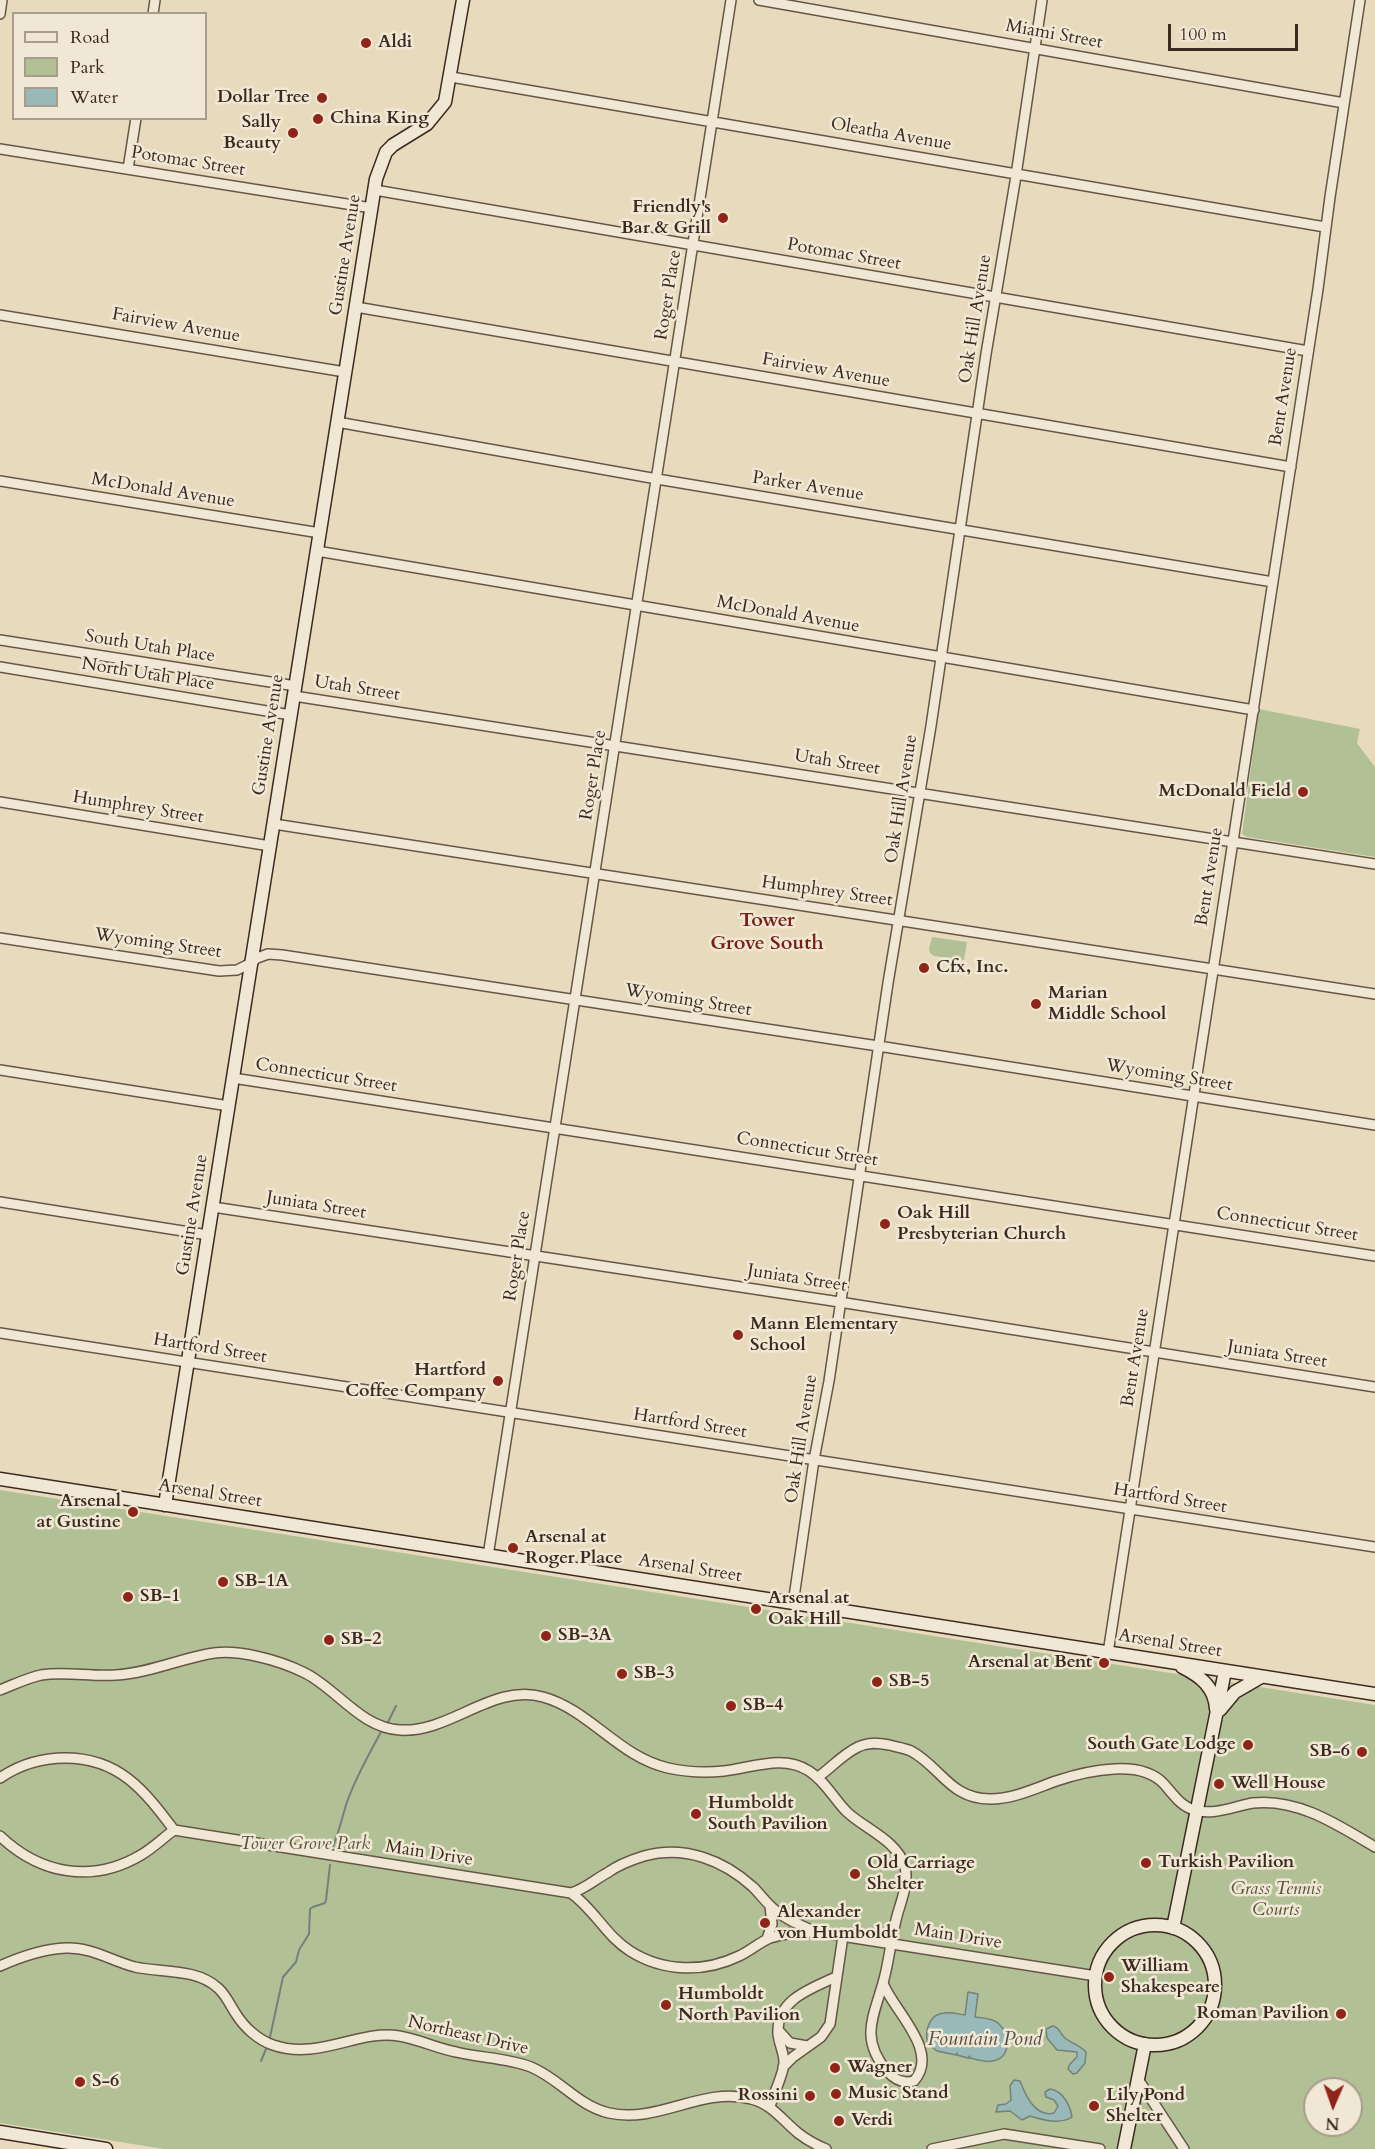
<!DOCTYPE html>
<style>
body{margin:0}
#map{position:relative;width:1375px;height:2149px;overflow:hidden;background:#e8dbbd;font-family:Cardo,serif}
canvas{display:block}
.legend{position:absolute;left:12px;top:12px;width:195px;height:108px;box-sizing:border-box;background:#f0e8d4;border:2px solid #a89c8c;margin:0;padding:8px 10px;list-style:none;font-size:18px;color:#3c2a21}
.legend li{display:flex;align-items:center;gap:12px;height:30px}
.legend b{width:30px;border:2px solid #a89c8c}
.north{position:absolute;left:1303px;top:2077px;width:60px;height:60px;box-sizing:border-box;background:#f0e8d4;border:2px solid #a89c8c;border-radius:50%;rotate:182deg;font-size:16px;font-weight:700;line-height:24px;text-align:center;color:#3c2a21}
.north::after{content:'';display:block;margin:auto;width:21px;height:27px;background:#8f2418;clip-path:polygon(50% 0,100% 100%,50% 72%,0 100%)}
.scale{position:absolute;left:1168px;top:24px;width:130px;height:27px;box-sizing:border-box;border:3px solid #3c2a21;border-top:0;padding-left:8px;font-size:18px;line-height:21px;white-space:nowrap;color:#3c2a21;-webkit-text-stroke:4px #f0e8d4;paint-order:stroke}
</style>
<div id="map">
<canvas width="1375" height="2149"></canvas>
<ul class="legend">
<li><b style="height:8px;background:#f0e8d4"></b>Road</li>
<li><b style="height:16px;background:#b1c195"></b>Park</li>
<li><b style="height:16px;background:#99b9b9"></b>Water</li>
</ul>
<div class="north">N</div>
<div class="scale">100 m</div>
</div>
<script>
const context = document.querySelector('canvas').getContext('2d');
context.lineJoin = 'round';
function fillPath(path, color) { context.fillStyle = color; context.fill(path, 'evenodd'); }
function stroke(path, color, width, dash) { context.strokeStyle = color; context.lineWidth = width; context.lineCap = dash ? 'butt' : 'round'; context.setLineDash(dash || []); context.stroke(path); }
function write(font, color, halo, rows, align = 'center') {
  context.font = font + ' Cardo,serif'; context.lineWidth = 5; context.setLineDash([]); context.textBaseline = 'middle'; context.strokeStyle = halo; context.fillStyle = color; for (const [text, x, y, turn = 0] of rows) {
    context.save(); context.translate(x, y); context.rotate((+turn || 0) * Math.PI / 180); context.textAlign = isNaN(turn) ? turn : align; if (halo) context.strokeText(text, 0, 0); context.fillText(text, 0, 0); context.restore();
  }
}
fillPath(new Path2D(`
 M1259,709l101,20 -3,14 18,24v90l-128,-20 -5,-3z
 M932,937l35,5 -3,18 -30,-4 -4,-3 -1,-4z
 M0,1490l1375,215v444h-1211l-164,-26zM1315,2089h36v36h-36z`), '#b1c195');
const water = new Path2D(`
 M968,1992l10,2 -3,23c7,1 17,1 23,6 12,10 14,34 -5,38 -7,2 -16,-2 -24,-3l1,-2 -2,2 -11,-3v-2l-1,2 -19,-4 -9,-7c-4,-12 1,-30 16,-31 7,-1 14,1 21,2z
 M1053,2026c7,2 6,6 11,11 6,6 16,8 22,15l-1,11 -8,10 -4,1 -5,-5 2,-5 7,-7v-5l-20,-2 -10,-12 -1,-9z
 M1014,2080l6,1c5,13 15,37 34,32l4,-7 -4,-6 -8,-3 -1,-5 5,-3c13,2 20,16 22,28 -12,8 -29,3 -42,-1l-8,4 -12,-9 -14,1 2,-7 8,-1 5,-4 -1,-14z`);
fillPath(water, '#99b9b9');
stroke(water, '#74807c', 1.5);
stroke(new Path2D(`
 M388,1722l8,-16
 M333,1846c6,-14 9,-28 13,-41 8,-25 23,-51 35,-73
 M270,2037l13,-60 13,-15 3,-12 10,-16 1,-25 3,-2 12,-4 1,-3 4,-35
 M261,2061l5,-12`), '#74807c', 2);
const street = new Path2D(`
 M759,0l585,103
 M0,14l2,-14
 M153,14l2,-14
 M451,77l874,150
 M0,149l372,59
 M128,169l8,-51
 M375,190l933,161
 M356,307l935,160
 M0,315l345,57
 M337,422l320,57 616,103
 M0,481l320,52
 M317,551l937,159
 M0,640l296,46
 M0,667l291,48
 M294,696l1081,168
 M0,802l270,44
 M274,824l1101,170
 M0,938l219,33 18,-1 14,-7 6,-5 11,-4 14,1 609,93 484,77
 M0,1070l229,36
 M233,1078l1142,178
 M0,1202l208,33
 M213,1207l620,94 542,86
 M0,1333l1375,214
 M488,1556l243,-1556
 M793,1604l21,-144 15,-79 59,-398 43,-257 55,-372 29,-172 27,-182
 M1108,1653l210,-1364 12,-92 30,-197
 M0,1690c13,-5 27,-12 41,-15 25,-4 50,2 75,0 32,-2 61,-15 92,-21 28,-6 71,6 97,19 32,16 56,55 95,57 51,3 92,-47 143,-33 47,13 76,60 125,71 18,4 37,5 56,3 28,-3 59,-17 85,0 16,10 25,28 38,41 18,17 51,29 58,55 4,16 -4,34 -8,49 -6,22 -8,46 -14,67 -10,35 -23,56 4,88 8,9 16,13 27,10 27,-30 -22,-72 -31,-98
 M818,1777c13,-9 25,-23 40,-30 10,-5 20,-4 31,-2 7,2 15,3 22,6 30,16 39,48 79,48 23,0 44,-10 66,-18 18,-6 38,-11 58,-12 17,-1 37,1 50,15 9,10 17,23 31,26 18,6 40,-4 58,-7 45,-5 85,22 122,44
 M0,1778c19,-13 41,-20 65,-20 54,0 79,32 109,72 -11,8 -21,18 -33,25 -49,29 -101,19 -141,-19
 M174,1830l397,63c14,-4 23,-13 36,-20 11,-8 24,-13 37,-17 41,-11 79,4 109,31 8,8 14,17 22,23 12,10 27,16 41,22 -15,0 -31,1 -46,6 -10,4 -20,13 -31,18 -35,17 -76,16 -109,-5 -24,-15 -36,-42 -59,-58
 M816,1932l280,44
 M767,1939l5,-15 -2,-18
 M0,1966c20,-9 44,-17 66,-18 25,-1 46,13 69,19 27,6 61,1 83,21 8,7 12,17 18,26 8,13 22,26 37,31 45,16 86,-16 126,-9 19,3 37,12 57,16 24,6 52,6 75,15 29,12 47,39 78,46 50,11 93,-27 142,-14 21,5 31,21 47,34 9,7 18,12 28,16
 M779,2031l11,12 17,3
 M783,2067l10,-10 28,-20 9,-13 13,-88
 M1138,2079l46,70
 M770,2107c3,-13 14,-33 14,-45 0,-9 -5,-18 -6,-28 -2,-34 32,-45 58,-57
 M932,2149l72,-15 96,15`);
const secondary = new Path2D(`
 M0,1479l1375,215
 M165,1505l211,-1326 10,-27 7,-7 34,-21 18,-22 18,-102
 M1182,1667c18,9 33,20 34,42
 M1220,1710l15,-18 26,-15
 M1095 1985a60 60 0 1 1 120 0a60 60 0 1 1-120 0Z
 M1173,1928l52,-257
 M0,2132l106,17
 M1124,2149l21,-105`);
stroke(street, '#675648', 12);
stroke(secondary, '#3c2a21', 15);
stroke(street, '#f0e8d4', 9);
stroke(secondary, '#f0e8d4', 12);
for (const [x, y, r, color] of [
 [366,43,6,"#8f2418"],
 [322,98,6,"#8f2418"],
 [318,119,6,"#8f2418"],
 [293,133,6,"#8f2418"],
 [723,218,6,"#8f2418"],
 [1303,792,6,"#8f2418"],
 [924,968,6,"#8f2418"],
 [1036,1004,6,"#8f2418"],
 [885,1224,6,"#8f2418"],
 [738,1335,6,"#8f2418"],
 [498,1381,6,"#8f2418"],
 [133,1512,6,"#8f2418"],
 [513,1548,6,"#8f2418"],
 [223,1582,6,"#8f2418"],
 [128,1597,6,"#8f2418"],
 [756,1609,6,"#8f2418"],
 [546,1636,6,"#8f2418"],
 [329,1640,6,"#8f2418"],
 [1104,1663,6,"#8f2418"],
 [622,1674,6,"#8f2418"],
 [877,1682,6,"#8f2418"],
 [731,1706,6,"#8f2418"],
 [1248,1745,6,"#8f2418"],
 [1362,1752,6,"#8f2418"],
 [1219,1784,6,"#8f2418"],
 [696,1814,6,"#8f2418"],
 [1146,1863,6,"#8f2418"],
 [855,1874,6,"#8f2418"],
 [765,1923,6,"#8f2418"],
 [1109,1977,6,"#8f2418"],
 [666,2005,6,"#8f2418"],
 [1341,2014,6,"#8f2418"],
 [835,2068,6,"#8f2418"],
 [80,2082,6,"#8f2418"],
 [836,2094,6,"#8f2418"],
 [810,2096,6,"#8f2418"],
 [1094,2106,6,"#8f2418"],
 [839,2121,6,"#8f2418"]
]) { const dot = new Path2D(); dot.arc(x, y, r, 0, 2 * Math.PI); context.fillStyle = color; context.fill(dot); stroke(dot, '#f0e8d4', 2); }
write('18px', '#3c2a21', '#f0e8d4', [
 ["Miami Street",1054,35,10],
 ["Oleatha Avenue",891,135,10],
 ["Potomac Street",188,162,9],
 ["Gustine Avenue",346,255,-81],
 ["Potomac Street",844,255,10],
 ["Roger Place",669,295,-81],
 ["Oak Hill Avenue",976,319,-81],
 ["Fairview Avenue",176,326,10],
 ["Fairview Avenue",826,371,10],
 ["Bent Avenue",1284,397,-81],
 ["Parker Avenue",808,487,9],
 ["McDonald Avenue",163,491,9],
 ["McDonald Avenue",788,615,10],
 ["South Utah Place",150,647,9],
 ["North Utah Place",148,675,9],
 ["Utah Street",357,689,9],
 ["Gustine Avenue",269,735,-81],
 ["Utah Street",837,763,9],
 ["Roger Place",594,775,-81],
 ["Oak Hill Avenue",902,799,-81],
 ["Humphrey Street",138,808,9],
 ["Bent Avenue",1210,877,-81],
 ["Humphrey Street",827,892,8],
 ["Wyoming Street",158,944,8],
 ["Wyoming Street",688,1001,9],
 ["Connecticut Street",326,1076,9],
 ["Wyoming Street",1169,1076,9],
 ["Connecticut Street",807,1150,9],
 ["Juniata Street",316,1206,9],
 ["Gustine Avenue",193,1215,-81],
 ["Connecticut Street",1287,1225,9],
 ["Roger Place",518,1256,-81],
 ["Juniata Street",797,1279,9],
 ["Hartford Street",210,1349,9],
 ["Juniata Street",1277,1355,9],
 ["Bent Avenue",1136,1358,-81],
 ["Hartford Street",690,1424,9],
 ["Oak Hill Avenue",802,1439,-81],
 ["Arsenal Street",210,1494,9],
 ["Hartford Street",1170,1499,9],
 ["Arsenal Street",690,1569,9],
 ["Arsenal Street",1170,1644,9],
 ["Main Drive",429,1854,9],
 ["Main Drive",958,1937,9],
 ["Northeast Drive",468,2036,13]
]);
write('bold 18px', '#3c2a21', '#f0e8d4', [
 ["Aldi",378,43],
 ["Dollar Tree",310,98,"right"],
 ["China King",330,119],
 ["Sally",281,123,"right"],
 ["Beauty",281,144,"right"],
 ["Friendly's",711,208,"right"],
 ["Bar & Grill",711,229,"right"],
 ["McDonald Field",1291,792,"right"],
 ["Cfx, Inc.",936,968],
 ["Marian",1048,994],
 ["Middle School",1048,1015],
 ["Oak Hill",897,1214],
 ["Presbyterian Church",897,1235],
 ["Mann Elementary",750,1325],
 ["School",750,1346],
 ["Hartford",486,1371,"right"],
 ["Coffee Company",486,1392,"right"],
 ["Arsenal",121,1502,"right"],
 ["at Gustine",121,1523,"right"],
 ["Arsenal at",525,1538],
 ["Roger Place",525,1559],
 ["SB-1A",235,1582],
 ["SB-1",140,1597],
 ["Arsenal at",768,1599],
 ["Oak Hill",768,1620],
 ["SB-3A",558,1636],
 ["SB-2",341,1640],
 ["Arsenal at Bent",1092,1663,"right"],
 ["SB-3",634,1674],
 ["SB-5",889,1682],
 ["SB-4",743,1706],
 ["South Gate Lodge",1236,1745,"right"],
 ["SB-6",1350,1752,"right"],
 ["Well House",1231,1784],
 ["Humboldt",708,1804],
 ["South Pavilion",708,1825],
 ["Turkish Pavilion",1158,1863],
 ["Old Carriage",867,1864],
 ["Shelter",867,1885],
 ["Alexander",777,1913],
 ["von Humboldt",777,1934],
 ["William",1121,1967],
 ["Shakespeare",1121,1988],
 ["Humboldt",678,1995],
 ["North Pavilion",678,2016],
 ["Roman Pavilion",1329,2014,"right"],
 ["Wagner",847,2068],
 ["S-6",92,2082],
 ["Music Stand",848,2094],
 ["Rossini",798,2096,"right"],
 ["Lily Pond",1106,2096],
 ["Shelter",1106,2117],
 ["Verdi",851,2121]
], 'left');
write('italic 18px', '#59503e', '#f0e8d4', [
 ["Tower Grove Park",305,1845],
 ["Grass Tennis",1276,1890],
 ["Courts",1276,1911]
]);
write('bold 20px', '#7a1f14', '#f0e8d4', [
 ["Tower",767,921],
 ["Grove South",767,944]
]);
write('italic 20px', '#534e47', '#f0e8d4', [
 ["Fountain Pond",985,2040]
]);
</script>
